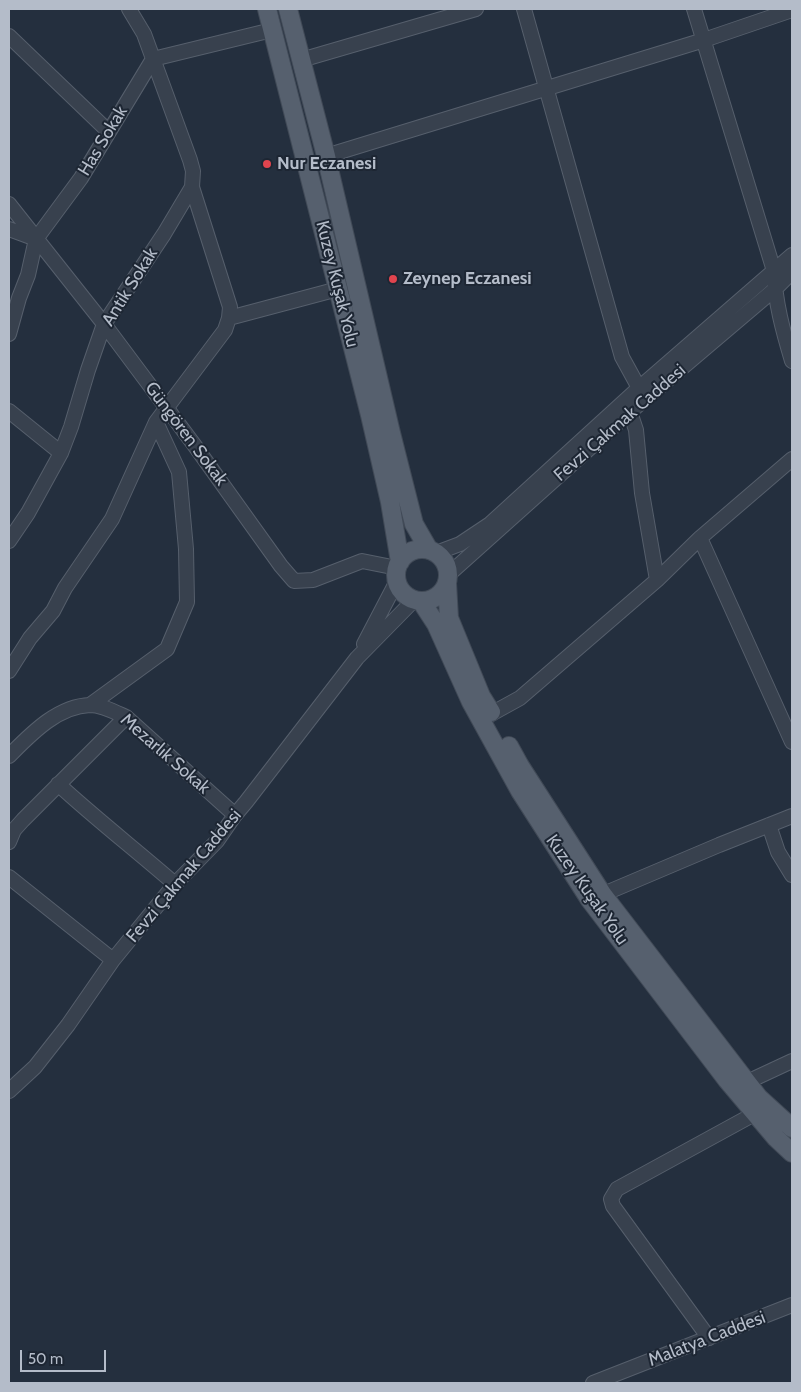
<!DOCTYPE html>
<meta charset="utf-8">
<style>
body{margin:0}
#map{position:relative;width:801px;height:1392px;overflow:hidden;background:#242f3e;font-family:Cabin,sans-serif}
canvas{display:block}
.frame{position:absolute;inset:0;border:10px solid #b4bcc9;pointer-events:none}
.scale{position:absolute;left:20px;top:1350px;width:86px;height:22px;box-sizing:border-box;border:2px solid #b4bcc9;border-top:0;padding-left:6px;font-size:15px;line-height:18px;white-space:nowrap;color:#b4bcc9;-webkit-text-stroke:4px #1d2633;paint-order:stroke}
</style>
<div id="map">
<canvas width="801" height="1392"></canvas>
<div class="frame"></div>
<div class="scale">50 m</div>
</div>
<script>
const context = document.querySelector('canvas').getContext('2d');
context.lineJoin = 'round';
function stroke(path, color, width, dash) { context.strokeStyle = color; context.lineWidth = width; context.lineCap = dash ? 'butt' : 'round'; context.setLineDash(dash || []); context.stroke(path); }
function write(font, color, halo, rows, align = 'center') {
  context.font = font + ' Cabin,sans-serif'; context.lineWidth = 4; context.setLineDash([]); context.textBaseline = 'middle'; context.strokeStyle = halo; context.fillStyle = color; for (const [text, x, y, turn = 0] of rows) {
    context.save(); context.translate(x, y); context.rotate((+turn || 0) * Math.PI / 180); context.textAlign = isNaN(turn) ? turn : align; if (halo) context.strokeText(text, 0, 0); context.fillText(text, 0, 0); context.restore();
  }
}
const minor = new Path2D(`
 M524,9l98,348 17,31
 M694,9l80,262c1,31 9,60 18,90
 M9,36l99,95
 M301,60l175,-51
 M326,156l378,-116 88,-30
 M9,204l95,120 91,122 86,120 13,15 19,-1 49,-19 35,7
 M9,229l27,10
 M229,318l109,-29
 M9,334l10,-36 9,-23 8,-36 45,-61 72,-119 119,-29
 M9,411l52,42
 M630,412l6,18 6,63 15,87
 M700,538l92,204
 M9,541l19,-28 33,-60 10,-26 17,-57 16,-46 60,-90 28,-47 1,-16 -3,-11 -46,-126 -15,-25
 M436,553l24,-9 30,-20 149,-136 153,-133
 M448,575l182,-163 145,-123 17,-17
 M364,644l33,-63
 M9,671l21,-33 23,-27 12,-23 47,-69 44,-97 69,-92 4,-12 1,-11 -38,-120
 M90,705l77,-56 20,-47 -1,-53 -7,-77 -23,-50
 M491,714l29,-16 137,-118 43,-42 92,-79
 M9,756c21,-21 48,-50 81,-51 12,0 25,7 36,12l109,98
 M58,784c38,35 78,66 117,100
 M769,825l9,27 14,23
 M9,842l5,-12 9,-10 103,-103
 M9,877l104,83
 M594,898l125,-53 73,-29
 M747,1082l45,-21
 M9,1091l26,-24 33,-42 45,-65 62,-76 42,-43 18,-26 11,-13 111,-144 57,-58
 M709,1338l-96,-132 -2,-7 6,-10 139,-76
 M593,1383l199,-78`);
const major = new Path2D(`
 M267,9l103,406 20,87 10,60
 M288,9l38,147 65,277 23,91 15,26
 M396 575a26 26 0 1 1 52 0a26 26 0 1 1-52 0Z
 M447,583l2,35 32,78 10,16
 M421,601l15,23 35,78 49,89 70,109 137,180 49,58 16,15
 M509,746l11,20 83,129 156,203 33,30`);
stroke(minor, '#565f6c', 16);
stroke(major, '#414a57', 20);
stroke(minor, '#38414e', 14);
stroke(major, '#56606e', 18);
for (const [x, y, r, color] of [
 [267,164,5,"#e0444e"],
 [393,279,5,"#e0444e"]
]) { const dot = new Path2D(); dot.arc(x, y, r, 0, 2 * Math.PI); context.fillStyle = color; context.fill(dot); stroke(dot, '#1d2633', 2); }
write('18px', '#b4bcc9', '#1d2633', [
 ["Has Sokak",103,141,-59],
 ["Kuzey Kuşak Yolu",337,284,76],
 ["Antik Sokak",130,287,-58],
 ["Fevzi Çakmak Caddesi",620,423,-41],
 ["Güngören Sokak",186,434,53],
 ["Mezarlık Sokak",165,754,41],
 ["Fevzi Çakmak Caddesi",184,876,-50],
 ["Kuzey Kuşak Yolu",587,890,55],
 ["Malatya Caddesi",707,1339,-21]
]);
write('bold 18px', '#b4bcc9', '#1d2633', [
 ["Nur Eczanesi",277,164],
 ["Zeynep Eczanesi",403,279]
], 'left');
</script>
